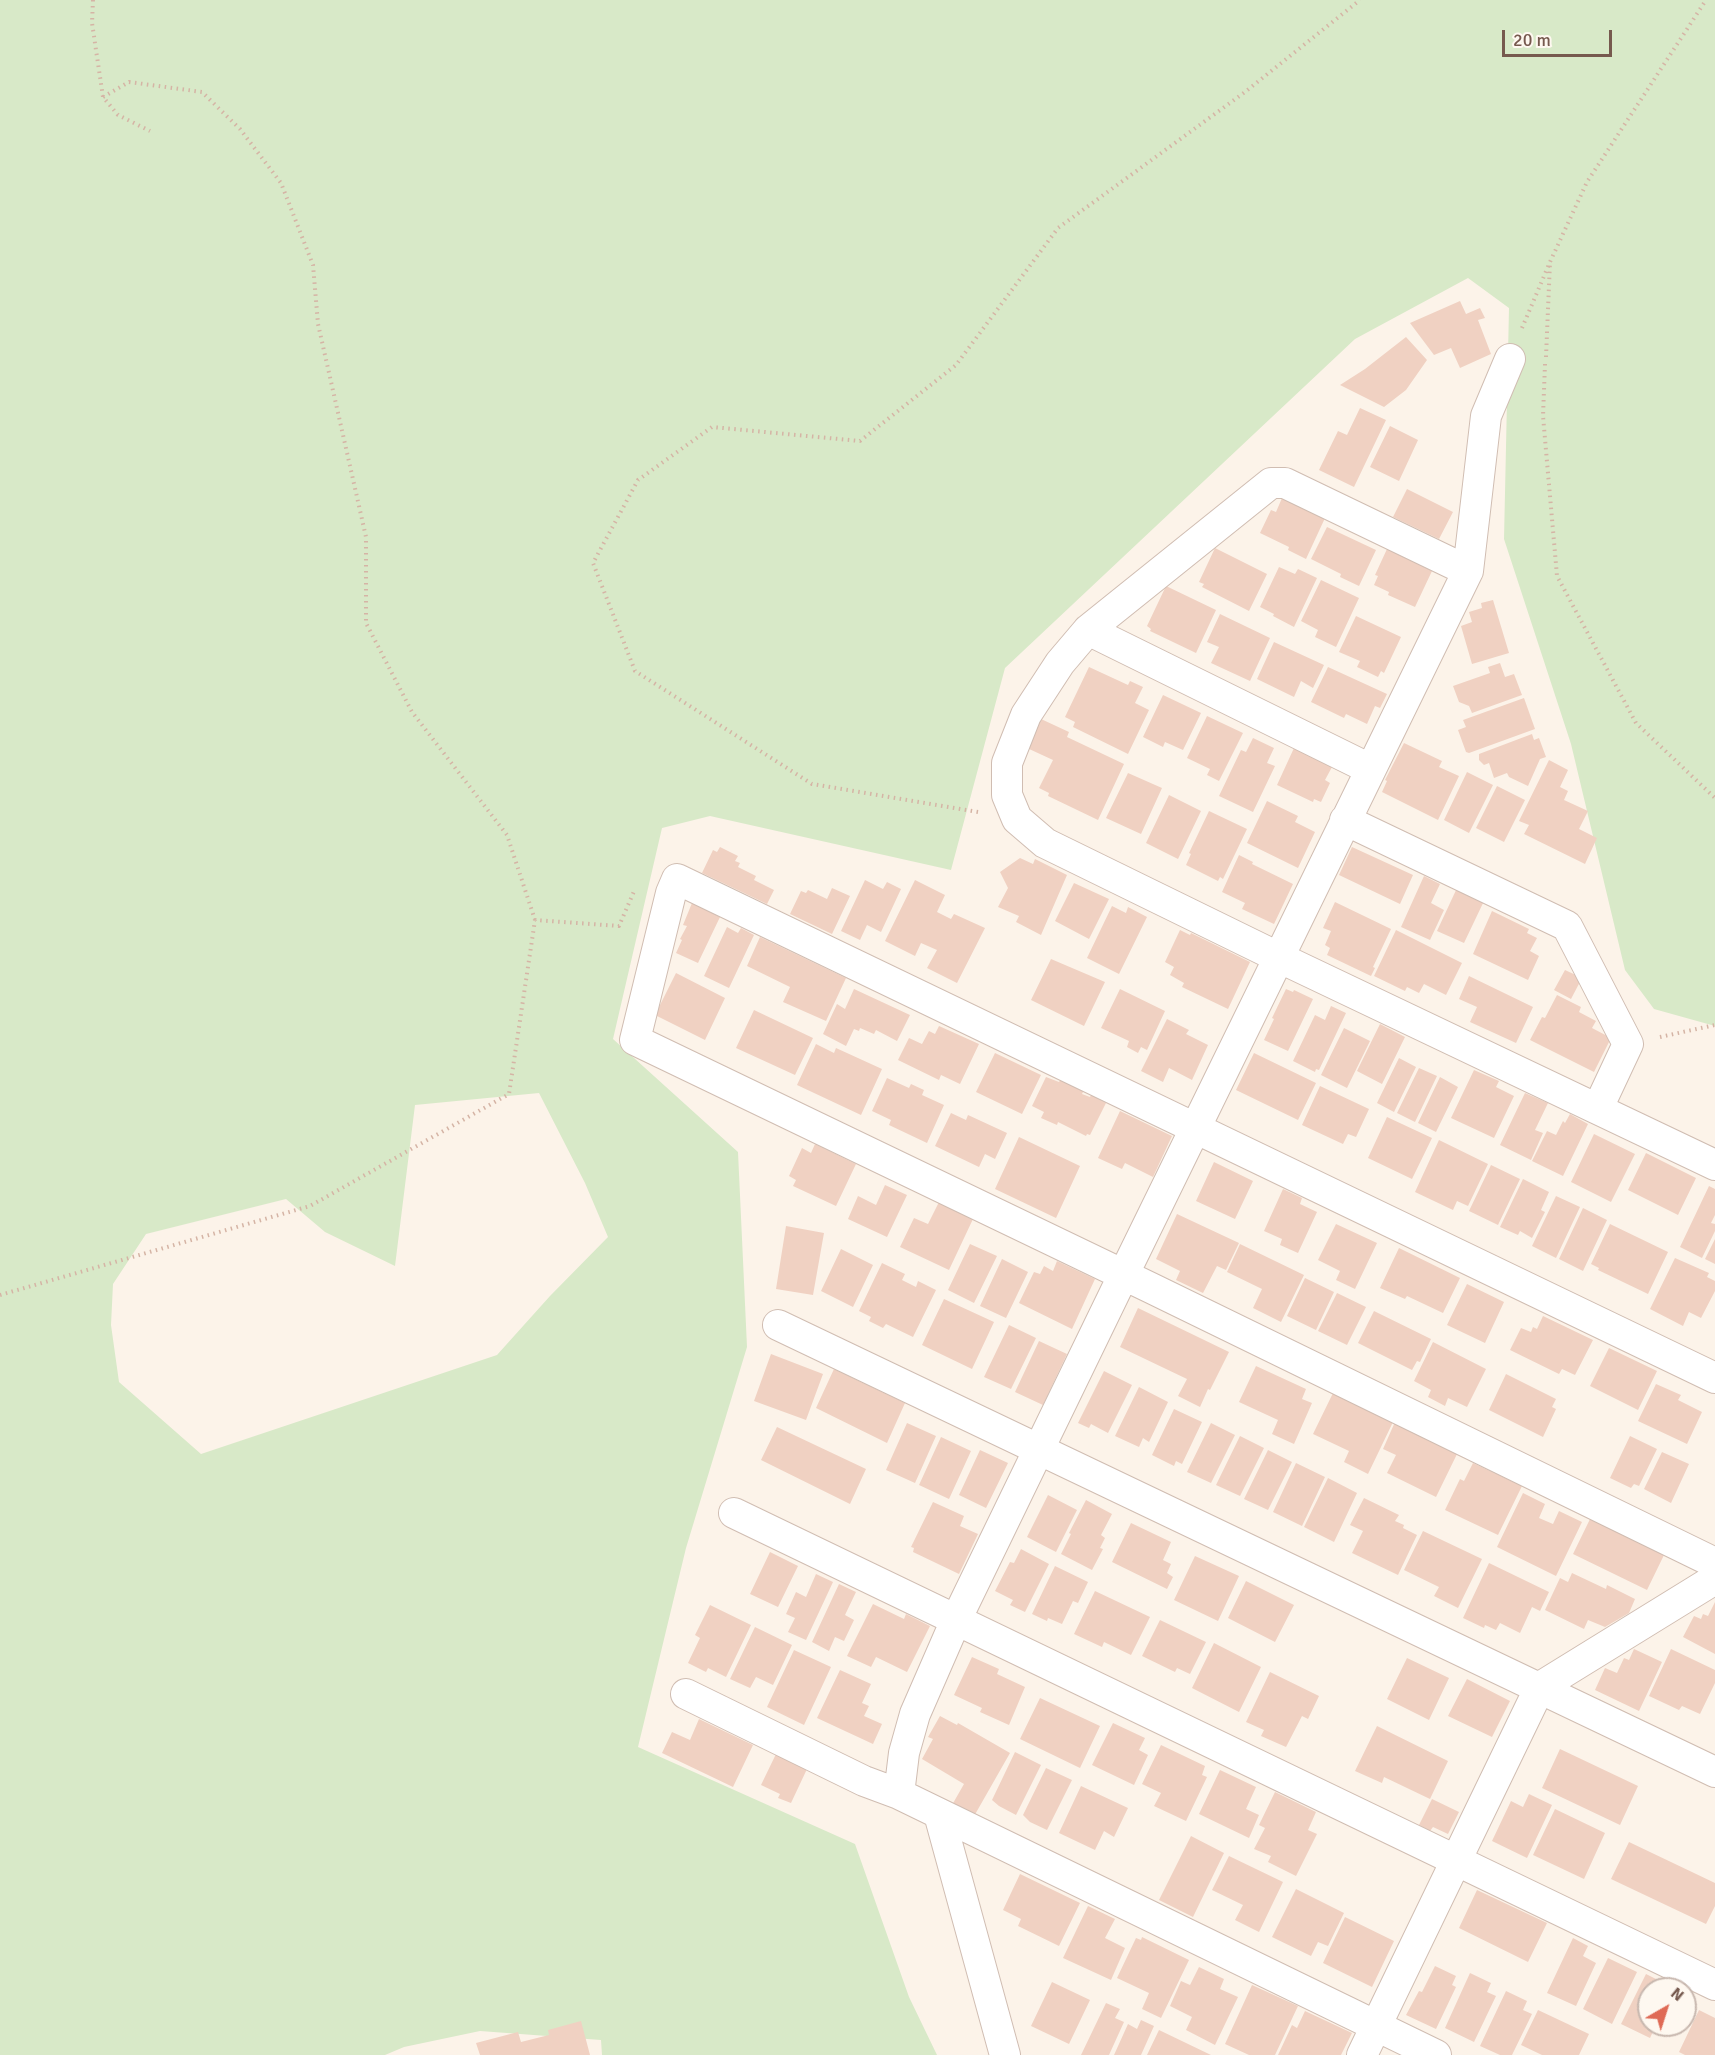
<!DOCTYPE html>
<style>
body{margin:0}
#map{position:relative;width:1715px;height:2055px;overflow:hidden;background:#fcf3e9;font-family:Signika,sans-serif}
canvas{display:block}
.north{position:absolute;left:1637px;top:1977px;width:60px;height:60px;box-sizing:border-box;background:#fef8f0;border:2px solid #c8b8af;border-radius:50%;rotate:39deg;font-size:16px;font-weight:700;line-height:24px;text-align:center;color:#76594e}
.north::after{content:'';display:block;margin:auto;width:21px;height:27px;background:#df6a55;clip-path:polygon(50% 0,100% 100%,50% 72%,0 100%)}
.scale{position:absolute;left:1502px;top:30px;width:110px;height:27px;box-sizing:border-box;border:3px solid #76594e;border-top:0;padding-left:8px;font-size:18px;line-height:21px;white-space:nowrap;color:#76594e;-webkit-text-stroke:4px #fef8f0;paint-order:stroke}
</style>
<div id="map">
<canvas width="1715" height="2055"></canvas>
<div class="north">N</div>
<div class="scale">20 m</div>
</div>
<script>
const context = document.querySelector('canvas').getContext('2d');
context.lineJoin = 'round';
function fillPath(path, color) { context.fillStyle = color; context.fill(path, 'evenodd'); }
function stroke(path, color, width, dash) { context.strokeStyle = color; context.lineWidth = width; context.lineCap = dash ? 'butt' : 'round'; context.setLineDash(dash || []); context.stroke(path); }
fillPath(new Path2D(`
 M0,0h1715v1026l-61,-17 -29,-39 -54,-226 -67,-205 5,-231 -41,-30 -113,61 -350,329 -54,202 -241,-54 -48,12 -49,211 125,113 9,195 -61,201 -48,199 217,97 54,153 28,58h-335l-1,-15 -121,-9 -76,16 -19,8h-385zM539,1093l46,90 23,54 -58,59 -53,59 -296,99 -82,-72 -8,-57 2,-41 33,-50 140,-35 39,33 70,34 20,-161z`), '#d8e9c8');
fillPath(new Path2D(`
 M1460,301l6,13 14,-6 5,10 -7,2 13,34 -31,14 -9,-20 -17,7 -24,-32z
 M1406,337l21,23 -21,30 -22,17 -44,-22 25,-16z
 M1360,408l26,12 -32,67 -35,-17 19,-39 9,4z
 M1390,426l28,14 -19,41 -29,-14z
 M1407,489l46,23 -14,27 -46,-22z
 M1282,498l43,20 -19,41 -18,-9 1,-3 -29,-14 11,-23 5,2z
 M1327,527l49,23 -17,36 -19,-9 1,-3 -30,-15z
 M1215,548l52,26 -18,37 -47,-24 2,-3 -5,-2z
 M1387,549l45,22 -17,36 -27,-12 1,-3 -15,-7 4,-9 -3,-1z
 M1279,567l16,7 3,-5 19,9 -23,49 -21,-11 1,-2 -14,-7z
 M1321,580l38,18 -23,49 -21,-10 3,-7 -17,-9z
 M1166,586l50,24 -20,43 -46,-22 1,-2 -4,-3z
 M1493,600l16,53 -37,11 -11,-38 11,-4 -3,-10 13,-4 -1,-5z
 M1220,614l50,24 -20,43 -39,-18 8,-16 -12,-5z
 M1356,616l45,21 -17,36 -3,-2 -3,6 -21,-10 3,-6 -21,-9z
 M1274,642l50,23 -11,23 -12,-7 -7,16 -37,-18z
 M1500,663l5,14 9,-3 8,21 -50,18 -3,-7 -10,-4 -6,-16 37,-13 -2,-6z
 M1089,667l39,18 2,-4 13,6 -8,16 14,7 -21,44 -55,-27 2,-5 -10,-5z
 M1328,667l59,27 -7,14 -5,-2 -8,18 -21,-10 -2,4 -33,-16z
 M1163,695l38,18 -18,37 -18,-8 -2,5 -20,-10z
 M1524,698l11,31 -66,24 -3,-1 -8,-22 8,-3 -3,-7z
 M1207,716l36,17 -24,48 -12,-6 3,-6 -23,-11z
 M1041,719l28,13 -2,5 57,27 -26,56 -50,-24 1,-3 -10,-5 14,-28 -26,-12z
 M1532,734l2,6 5,-2 7,19 -6,2 -12,27 -19,-9 -2,-4 -13,5 -5,-15 -5,2 -5,-5v-6z
 M1253,738l21,10 -7,15 8,3 -22,46 -34,-16 22,-46 5,2z
 M1404,743l38,18 -3,6 20,9 -21,44 -56,-28 5,-11 -2,-1z
 M1294,748l38,19 -7,13 5,3 -9,19 -7,-3 -1,3 -36,-17z
 M1549,760l19,10 -8,17 8,4 -4,9 24,11 -9,18 18,9 -12,26 -61,-30 5,-9 -10,-4z
 M1467,772l26,13 -24,48 -25,-13z
 M1128,773l34,15 -21,46 -35,-16z
 M1497,786l28,14 -21,42 -28,-14z
 M1169,795l32,16 -23,48 -32,-16z
 M1267,801l31,15 -3,6 20,10 -17,36 -51,-25z
 M1209,811l38,18 -24,50 -3,-2 -2,4 -32,-16 5,-11 -2,-1z
 M720,847l18,9 -3,5 5,2 -2,4 18,9 -2,4 20,10 -7,14 -65,-31 11,-23 4,2z
 M1352,847l61,28 -13,29 -61,-29z
 M1239,855l14,7 -1,2 41,20 -19,40 -32,-15 3,-6 -23,-11z
 M1020,858l13,6 2,-5 32,16 -26,60 -25,-13 3,-6 -21,-9 10,-19 -8,-16z
 M1424,876l16,8 -9,19 13,7 -14,30 -29,-13z
 M865,880l18,9 4,-7 14,7 -20,43 -14,-7 -7,15 -19,-9z
 M915,880l30,15 -8,17 14,7 3,-5 31,14 -28,55 -30,-15 10,-18 -16,-7 -6,13 -30,-15z
 M1074,883l35,16 -20,40 -34,-18z
 M832,888l18,8 -18,38 -42,-20 11,-23 5,2 2,-3 19,9z
 M1457,888l27,13 -20,42 -27,-12z
 M1335,902l56,27 -18,38 2,1 -4,8 -44,-21 3,-7 -5,-3 6,-14 -8,-3z
 M692,903l28,14 -22,46 -22,-10 6,-13 -2,-1 7,-13 -4,-1z
 M1112,906l14,7 2,-6 19,10 -28,57 -32,-16z
 M1492,911l37,18 -2,4 10,5 -7,13 9,5 -11,24 -55,-26z
 M727,927l11,6 3,-5 13,7 -25,53 -25,-12z
 M1180,930l10,5 1,-2 59,29 -22,47 -46,-22 2,-4 -14,-8 4,-8 -9,-5z
 M1396,930l66,33 -16,32 -22,-11 -5,9 -12,-6 -2,4 -31,-15z
 M760,937l86,41 -20,43 -43,-19 7,-15 -43,-21z
 M1051,959l54,23 -21,44 -53,-26z
 M1565,970l17,8 -11,21 -17,-9z
 M676,973l49,25 -20,42 -50,-25z
 M1469,976l64,31 -17,36 -46,-21 7,-15 -18,-8z
 M854,989l56,26 -13,26 -21,-11 -2,4 -14,-6 -1,3 -5,-2 -8,17 -23,-12 14,-30 8,5z
 M1120,989l45,22 -18,39 -6,-3 -3,6 -11,-6 2,-6 -28,-13z
 M1286,989l7,3 1,-2 19,9 -25,52 -24,-11 10,-21 -2,-1z
 M1557,995l24,12 -2,5 17,9 -4,7 19,10 -17,34 -64,-32 12,-23 3,1z
 M1331,1006l15,7 -27,57 -3,-1 -1,3 -22,-11 22,-46 10,5z
 M754,1010l59,28 -18,37 -59,-27z
 M1167,1019l22,11 -3,4 22,11 -16,35 -23,-12 -6,14 -22,-11z
 M1380,1024l25,13 -23,47 -25,-13z
 M939,1026l40,18 -19,40 -19,-9 -2,5 -41,-20 11,-22 13,6 7,-13 6,3z
 M1344,1028l26,13 -23,47 -26,-13z
 M816,1044l18,9 2,-5 46,21 -21,46 -64,-30z
 M995,1053l46,22 -19,39 -46,-22z
 M1254,1053l62,30 -18,37 -62,-30z
 M1399,1058l17,9 -22,45 -17,-9z
 M1419,1068l18,8 -22,46 -18,-9z
 M1474,1070l25,11 -3,6 18,9 -20,42 -43,-20z
 M1046,1077l13,5 2,-3 23,11 -2,4 8,3 1,-2 15,8 -16,32 -3,-1 -1,2 -28,-14 -1,3 -16,-7 3,-6 -12,-6z
 M1440,1077l18,10 -22,45 -18,-9z
 M887,1078l22,10 2,-4 13,6 -2,5 22,10 -17,38 -38,-18 2,-5 -19,-9z
 M1320,1086l49,23 -13,28 -8,-3 -5,10 -41,-19z
 M1525,1093l23,10 -13,27 8,3 -12,27 -31,-15z
 M1120,1111l52,25 -19,41 -28,-14 -3,6 -24,-11z
 M951,1113l15,7 2,-5 39,18 -12,26 -10,-5 -6,13 -44,-21z
 M1570,1114l18,10 -25,52 -31,-15 15,-30 9,4 7,-14 2,2z
 M1387,1117l45,21 -20,41 -44,-21z
 M1594,1134l41,20 -24,48 -40,-20z
 M1019,1137l61,29 -24,52 -61,-29z
 M1439,1140l49,24 -20,42 -11,-5 -4,9 -38,-18z
 M815,1144l41,20 -20,42 -43,-20 3,-6 -7,-4 13,-28 9,5z
 M1646,1153l50,25 -18,37 -50,-25z
 M1214,1162l39,19 -18,38 -39,-18z
 M1491,1165l29,14 -22,46 -29,-14z
 M1523,1179l26,13 -8,18 4,2 -13,26 -12,-7 -2,4 -18,-8z
 M885,1185l22,10 -20,42 -39,-18 10,-23 18,9z
 M1709,1186l6,3v26l-4,8 4,1v7l-13,27 -22,-11z
 M1283,1189l19,9 -2,6 17,8 -19,41 -18,-8 2,-6 -18,-8z
 M1556,1196l24,11 -24,51 -24,-12z
 M939,1202l34,17 -24,51 -49,-23 14,-29 14,6z
 M1583,1208l24,12 -24,51 -24,-12z
 M1177,1214l62,29 -13,27 -9,-4 -14,27 -27,-13 4,-9 -24,-12z
 M1336,1224l41,19 -22,46 -19,-9 4,-9 -22,-11z
 M1610,1224l58,28 -20,42 -50,-24 1,-2 -8,-4z
 M786,1226l38,7 -11,62 -37,-6z
 M1715,1239v25l-10,-5z
 M970,1244l27,12 -23,47 -26,-13z
 M1240,1244l64,31 -23,47 -28,-14 9,-19 -35,-17z
 M1399,1248l61,30 -17,35 -36,-17 -2,3 -25,-11z
 M841,1249l32,16 -20,42 -32,-16z
 M1675,1258l34,15 -2,4 8,4v10l-14,27 -12,-6 -6,14 -33,-17z
 M1002,1259l26,13 -22,46 -26,-12z
 M1057,1261l38,18 -23,50 -53,-26 15,-31 6,2 4,-8 9,5z
 M882,1263l23,11 -3,6 14,7 2,-6 18,9 -23,47 -27,-13 -3,4 -14,-7 2,-4 -12,-6z
 M1305,1278l29,14 -18,38 -29,-14z
 M1467,1284l37,18 -19,41 -38,-18z
 M1337,1293l29,14 -19,38 -29,-14z
 M944,1299l50,23 -22,47 -50,-24z
 M1138,1308l91,44 -19,38 -2,-1 -8,18 -22,-11 9,-17 -67,-32z
 M1374,1311l57,28 -11,23 -3,-1 -5,9 -54,-27z
 M1543,1316l50,24 -18,35 -13,-6 -3,5 -49,-24 11,-22 10,4 2,-5 4,2z
 M1009,1325l27,13 -25,51 -27,-12z
 M1039,1341l28,13 -24,51 -28,-13z
 M1433,1342l53,27 -19,38 -19,-9 -3,8 -17,-9 3,-7 -17,-9z
 M1609,1348l48,23 -19,39 -48,-24z
 M771,1354l52,20 -17,46 -52,-19z
 M1256,1366l50,23 -4,10 10,4 -18,41 -22,-10 6,-14 -39,-18z
 M834,1369l71,34 -18,40 -71,-35z
 M1104,1371l28,14 -24,48 -17,-9 -2,4 -11,-5z
 M1506,1374l50,25 -4,8 4,2 -13,28 -54,-27z
 M1656,1384l25,11 -3,5 24,12 -15,32 -49,-23z
 M1139,1387l29,15 -19,40 -6,-4 -4,9 -24,-11z
 M1333,1393l60,29 -25,52 -24,-12 5,-11 -36,-17z
 M1174,1409l28,13 -20,42 -6,-3 -2,5 -22,-11z
 M1395,1422l63,30 -22,45 -49,-24 9,-18 -13,-6z
 M907,1423l29,13 -21,47 -29,-13z
 M1211,1423l24,12 -24,48 -24,-11z
 M777,1427l89,42 -16,35 -89,-44z
 M1240,1436l24,12 -24,48 -24,-11z
 M1630,1436l27,13 -18,37 -5,-2 -3,4 -21,-10z
 M941,1437l30,14 -22,48 -30,-14z
 M980,1450l28,13 -22,45 -27,-13z
 M1268,1450l24,12 -24,48 -24,-11z
 M1662,1452l27,12 -18,39 -27,-14z
 M1296,1463l29,14 -23,49 -29,-14z
 M1473,1463l49,23 -24,49 -53,-25 15,-31 4,2z
 M1328,1478l29,15 -23,49 -30,-15z
 M1523,1493l22,11 -6,14 14,6 6,-13 23,11 -26,54 -59,-29z
 M1048,1495l29,15 -21,42 -29,-15z
 M1364,1498l35,17 -4,6 9,4 -1,3 14,7 -19,40 -46,-22 11,-22 -13,-6z
 M1086,1500l26,14 -11,21 4,3 -5,10 3,1 -11,21 -31,-16 10,-20 -2,-1z
 M933,1502l31,14 -4,10 18,8 -19,40 -46,-22 1,-4 -3,-1z
 M1590,1519l74,36 -17,35 -74,-36z
 M1131,1523l40,19 -8,18 8,4 -4,9 6,4 -6,12 -55,-27z
 M1423,1531l59,28 -24,49 -24,-12 5,-9 -35,-17z
 M1021,1549l28,15 -24,48 -15,-7 3,-5 -18,-9 15,-29 4,1z
 M770,1552l28,14 -20,41 -28,-13z
 M1195,1556l44,20 -21,45 -44,-21z
 M1489,1563l60,29 -9,19 -8,-4 -12,26 -20,-10 -4,7 -11,-5 -1,3 -21,-10z
 M1055,1566l33,16 -10,21 -5,-2 -11,23 -14,-6 -1,3 -15,-7z
 M1572,1573l34,16 1,-4 28,14 -6,14 -24,14 -17,-7 -4,9 -39,-19 15,-32 8,4z
 M816,1574l17,8 -27,58 -18,-8 7,-14 -9,-4 10,-22 10,5z
 M1246,1581l48,24 -19,37 -47,-24z
 M839,1584l17,8 -11,23 9,5 -10,21 -9,-4 -6,14 -17,-9z
 M1095,1591l55,26 -19,38 -27,-13 -2,5 -28,-13z
 M1715,1602v52l-32,-17 11,-21 7,3 2,-5 5,2z
 M873,1604l31,15 2,-5 24,12 -23,46 -31,-15 -5,10 -24,-11z
 M710,1605l41,20 -25,52 -18,-9 -2,4 -18,-9 12,-25 -5,-3z
 M1160,1620l46,22 -16,32 -13,-6 -2,4 -33,-16z
 M755,1627l37,18 -19,40 -17,-8 -6,11 -20,-9z
 M1214,1643l47,24 -22,45 -47,-24z
 M1634,1649l28,13 -23,49 -44,-21 10,-22 12,5 7,-15 5,2z
 M1671,1649l44,21v13l-15,31 -18,-8 -3,4 -30,-14z
 M794,1650l37,17 -27,58 -37,-18z
 M972,1657l27,12 -2,5 28,13 -16,38 -29,-13 2,-4 -28,-13z
 M1407,1658l42,20 -20,42 -42,-21z
 M840,1670l31,14 -9,19 7,3 -5,10 18,8 -9,20 -56,-26z
 M1270,1672l49,24 -11,23 -6,-3 -16,31 -25,-11 3,-6 -18,-8z
 M1467,1679l43,22 -18,36 -44,-21z
 M1040,1698l60,28 -20,42 -60,-29z
 M940,1716l17,9 1,-2 52,30 -37,65 -21,-13 12,-21 -42,-25 11,-20 -5,-2z
 M699,1719l54,26 -20,42 -71,-34 10,-21 18,8z
 M1113,1723l32,15 -6,12 9,5 -14,30 -42,-20z
 M1377,1726l71,35 -18,38 -46,-22 -2,6 -27,-12z
 M1161,1745l44,21 -3,9 5,2 -21,44 -32,-15 7,-13 -19,-9z
 M1560,1749l78,37 -18,39 -78,-37z
 M1015,1752l26,13 -25,50 -17,-9 -7,-6z
 M776,1754l31,15 -16,34 -13,-5 2,-4 -19,-9z
 M1046,1768l26,12 -25,50 -17,-8 -7,-7z
 M1220,1770l36,17 -10,22 13,6 -10,23 -50,-24z
 M1081,1786l47,22 -14,29 -10,-6 -9,19 -36,-17z
 M1275,1792l41,20 -8,18 9,4 -21,42 -28,-14 3,-6 -17,-7 11,-21 -6,-3z
 M1529,1794l23,11 -25,53 -35,-17 19,-40 12,6z
 M1432,1799l27,13 -11,22 -15,-7 -3,4 -11,-6z
 M1555,1809l50,24 -21,46 -51,-24z
 M1191,1836l33,17 -31,64 -34,-17z
 M1629,1842l86,41v23l-9,18 -95,-45z
 M1229,1856l54,26 -24,50 -24,-12 8,-15 -31,-15z
 M1020,1874l60,29 -21,43 -41,-20 3,-7 -18,-9z
 M1296,1889l48,24 -16,33 -10,-4 -7,14 -39,-19z
 M1477,1890l70,33 -19,39 -69,-34z
 M1088,1906l27,13 -10,19 20,10 -14,32 -48,-22z
 M1345,1917l49,24 -22,46 -49,-24z
 M1142,1937l47,23 -28,58 -19,-9 7,-16 -32,-15 19,-40 5,2z
 M1573,1938l15,8 -5,10 13,7 -20,43 -29,-13z
 M1608,1958l29,14 -25,52 -29,-15z
 M1435,1966l21,10 -4,9 4,2 -20,42 -30,-14 13,-24 3,1z
 M1199,1967l25,12 -4,10 18,8 -23,48 -29,-15 6,-13 -22,-11 11,-25 9,4z
 M1470,1973l21,10 -4,9 9,4 -22,46 -29,-14z
 M1646,1974l14,7 -4,8h-7v36h7l-6,13 -29,-14z
 M1052,1982l38,18 -21,44 -38,-18z
 M1252,1985l46,21 -23,49h-26l-24,-11z
 M1506,1991l21,10 -4,9 9,4 -20,41h-12l-20,-9z
 M1106,2003l14,6 -5,9 9,4 -15,33h-28z
 M1538,2010l51,24 -10,21h-37l-21,-10z
 M1699,2010l16,8v37h-30l-6,-3z
 M1305,2011l47,22 -11,22h-63l14,-30 5,3z
 M1141,2020l13,6 -13,29h-27l14,-31 9,5z
 M581,2021l9,34h-110l-4,-12 42,-11 3,10 28,-7 -1,-5z
 M1159,2030l52,25h-64z`), '#f0d1c2');
const minor = new Path2D(`
 M1468,571l18,-155 24,-57
 M1088,630l282,139
 M1345,820l222,106 61,118 -30,64
 M778,1325l937,447
 M1715,1378l-1038,-499 -6,14 -36,147 516,248 564,275
 M734,1513l981,472
 M686,1694l178,87 35,13
 M939,1814l66,241
 M1362,2055l178,-368 175,-108
 M1436,2055l-537,-261 5,-41 11,-39 41,-94c170,-350 339,-700 512,-1049l-183,-88h-14l-183,147 -28,33 -34,52 -19,48v32l10,24 28,24 233,114 437,208`);
stroke(minor, '#d0bdb2', 32);
stroke(new Path2D(`
 M93,0l-1,23 11,74 15,18 32,16
 M103,97l26,-15 73,10 38,37 41,54 32,82 5,59 48,213v86l46,89 95,123 28,85
 M1522,328l28,-66 37,-80 119,-182
 M1546,357l4,-95
 M1545,364l-2,52 14,160 79,147 79,75
 M978,812l-166,-28 -177,-113 -42,-108 45,-83 74,-53 148,14 96,-76 102,-137 187,-136 115,-92
 M1660,1037l55,-12
 M0,1295l310,-89 199,-112 26,-174 84,6 16,-37`), '#d5b4a5', 4, [1.5, 4.5]);
stroke(minor, '#fff', 30);
</script>
